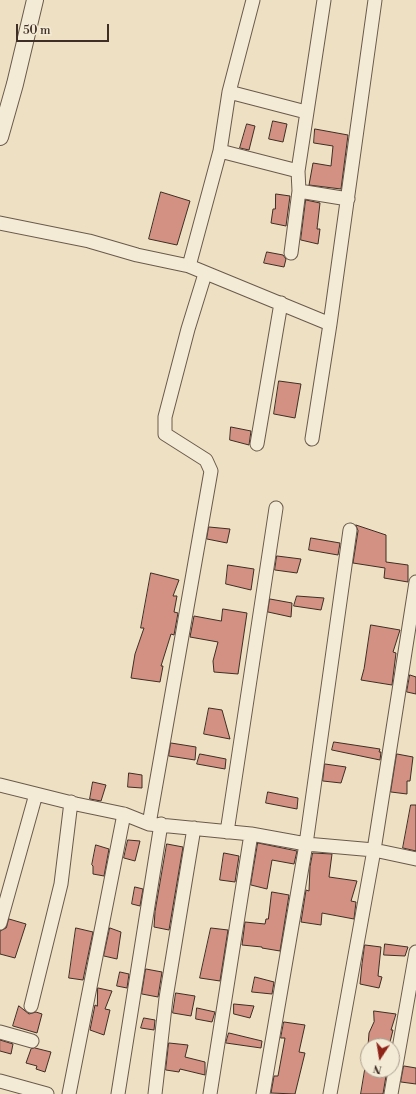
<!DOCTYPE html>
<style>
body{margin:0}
#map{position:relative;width:416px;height:1094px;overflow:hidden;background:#eee0c2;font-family:"Libre Bodoni",serif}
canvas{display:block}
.north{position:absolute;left:360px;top:1038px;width:40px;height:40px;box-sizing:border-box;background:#f4ebd7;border:1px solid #ab9f90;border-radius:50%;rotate:192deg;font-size:11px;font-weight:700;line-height:16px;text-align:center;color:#3e2e25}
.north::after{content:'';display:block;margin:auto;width:14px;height:18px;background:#8f2418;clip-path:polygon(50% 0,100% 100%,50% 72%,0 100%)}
.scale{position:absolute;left:16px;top:24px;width:93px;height:18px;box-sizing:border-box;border:2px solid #3e2e25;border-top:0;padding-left:5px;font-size:12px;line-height:14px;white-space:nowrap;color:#3e2e25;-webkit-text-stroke:3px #f4ebd7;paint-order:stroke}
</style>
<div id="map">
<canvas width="416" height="1094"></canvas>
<div class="north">N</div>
<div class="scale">50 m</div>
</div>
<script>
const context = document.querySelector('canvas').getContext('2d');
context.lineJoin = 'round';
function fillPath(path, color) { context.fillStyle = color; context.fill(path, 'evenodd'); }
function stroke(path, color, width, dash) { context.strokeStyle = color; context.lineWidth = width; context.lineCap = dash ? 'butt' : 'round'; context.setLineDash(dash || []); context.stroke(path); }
const building = new Path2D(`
 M273,121l14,3 -4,18 -14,-3z
 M247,124l8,2 -6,24 -9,-2z
 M315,129l33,6 -7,54 -32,-4 4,-22 18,3 2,-20 -19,-3z
 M161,192l29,9 -13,44 -28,-6z
 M276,194l14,2 -4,30 -15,-3 2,-14h2z
 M306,200l14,3 -3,26h3l-2,15 -17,-4z
 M267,252l16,3 3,4 -2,8 -20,-4z
 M279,381l22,3 -6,34 -21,-4z
 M231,427l20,4 -2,14 -19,-5z
 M356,525l30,10v27l22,3v17l-24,-4 1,-10 -32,-5 5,-32z
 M209,527l21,2 -3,14 -20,-4z
 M311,538l29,5 -2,12 -29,-5z
 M277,556l24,3 -4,14 -22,-3z
 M228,565l26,4 -3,21 -25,-6z
 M151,573l28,7 -6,16h4l-3,16 4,1 -4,22 -3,-1 -10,32h2l-3,16 -29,-4 4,-24 9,-26h-3z
 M297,596l27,2 -3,12 -27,-4z
 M270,599l22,4 -1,14 -23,-5z
 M223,609l24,4 -9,61 -24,-2 -1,-11 5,-19 -28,-5 4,-21 27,5z
 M371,625l29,5 -7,22 3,1 -4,32 -31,-5 3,-11z
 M410,675l6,2v17l-9,-2z
 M209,708l13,2 8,29 -26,-5z
 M334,742l46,7 -1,3h2l-1,8 -48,-10z
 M171,743l25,4 -1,13 -26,-4z
 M200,754l26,5 -1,10 -28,-5z
 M397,754l16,3 -3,24h-3v13l-16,-2z
 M325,764l21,3 -5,16 -18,-2z
 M129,773l13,2v13l-14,-1z
 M93,782l13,3 -5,16 -11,-2z
 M268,792l30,6 -1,11 -31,-6z
 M411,805h5v46l-13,-3z
 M128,840l12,1 -5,20 -11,-3z
 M258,843l39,8 -3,13 -22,-4 -5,29 -16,-4z
 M167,844l16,3 -14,83 -15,-3 1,-15z
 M96,845l13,4 -5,27 -11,-2v-8l-1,-1z
 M224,853l15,3 -4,26 -15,-2z
 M313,853l19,1 -3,23 28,4 -6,20 5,1 -2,17 -32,-6 -1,12 -20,-3 5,-32 3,1 1,-24z
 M135,887l8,2 -3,17 -8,-2z
 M272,892l17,3 -9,56 -18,-3v-1l-20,-2 3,-23 20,2 1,-5h2z
 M9,919l17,5 -11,34 -15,-4v-23l6,-3z
 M76,928l17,4 -10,48 -14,-2z
 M110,928l11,4 -4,27 -13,-3z
 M211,928l17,2 -8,51 -20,-3z
 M385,944l23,3 -3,9 -21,-1z
 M365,945l16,2 -3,29 4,1 -3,11 -19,-4 2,-20z
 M146,969l16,3 -4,25 -16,-3z
 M120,972l9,2 -2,14 -10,-2z
 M255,977l19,5 -2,12 -20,-2z
 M98,988l14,3 -7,18 5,1 -6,25 -14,-5 5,-25 2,1z
 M176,993l19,3 -4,20 -18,-3z
 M234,1004l20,2 -4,12 -16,-4z
 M19,1006l10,8 7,-2 6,2 -5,19 -24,-7z
 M197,1008l18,4 -3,10 -16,-3z
 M374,1011l22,3 -5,16h2l-4,16h-21l1,-13 5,-11z
 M144,1018l11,2 -1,10 -13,-2z
 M284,1022l21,3 -6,27 6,1 -10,41 -24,-1 3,-17h4l7,-38h-4z
 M229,1033l33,8 -1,7 -35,-5z
 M0,1040l13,4 -2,10 -11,-3z
 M169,1043l19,2 -3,12 20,5v13l-25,-6 -1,3 -13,-2z
 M35,1048l16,4 -6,20 -9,-3 1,-3 -11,-3 5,-14z
 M404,1066l12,2v16l-15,-2z
 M365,1070h22l-4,24h-22z`);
fillPath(building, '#d29182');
stroke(building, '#3e2e25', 1);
const minor = new Path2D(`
 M229,92l77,20
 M220,151l78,20
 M299,191l49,8
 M0,223l89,18 48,14 52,11 141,58
 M291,253l8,-62 -1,-20 26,-171
 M189,266l31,-115 9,-59 24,-92
 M312,439l18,-115 45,-324
 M257,444l24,-141
 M0,785l76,19 48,10 25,10 102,10 55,10 68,6 42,9
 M149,824l62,-353 -5,-11 -41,-26v-17l23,-88 17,-55
 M227,832l49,-324
 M0,923l36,-129
 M31,1006l30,-122 10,-82
 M0,1032l32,9
 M0,1081l47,13
 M69,1094l55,-280
 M118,1094l43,-270
 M155,1094l11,-96 28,-170
 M210,1094l41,-260
 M263,1094l43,-250 44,-314
 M330,1094l44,-244 42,-268
 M391,1094l25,-142`);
const tertiary = new Path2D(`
 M0,137l15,-53 20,-84`);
stroke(minor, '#6a5a4c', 15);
stroke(tertiary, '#6a5a4c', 18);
stroke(minor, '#f4ebd7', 13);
stroke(tertiary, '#f4ebd7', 16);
</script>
